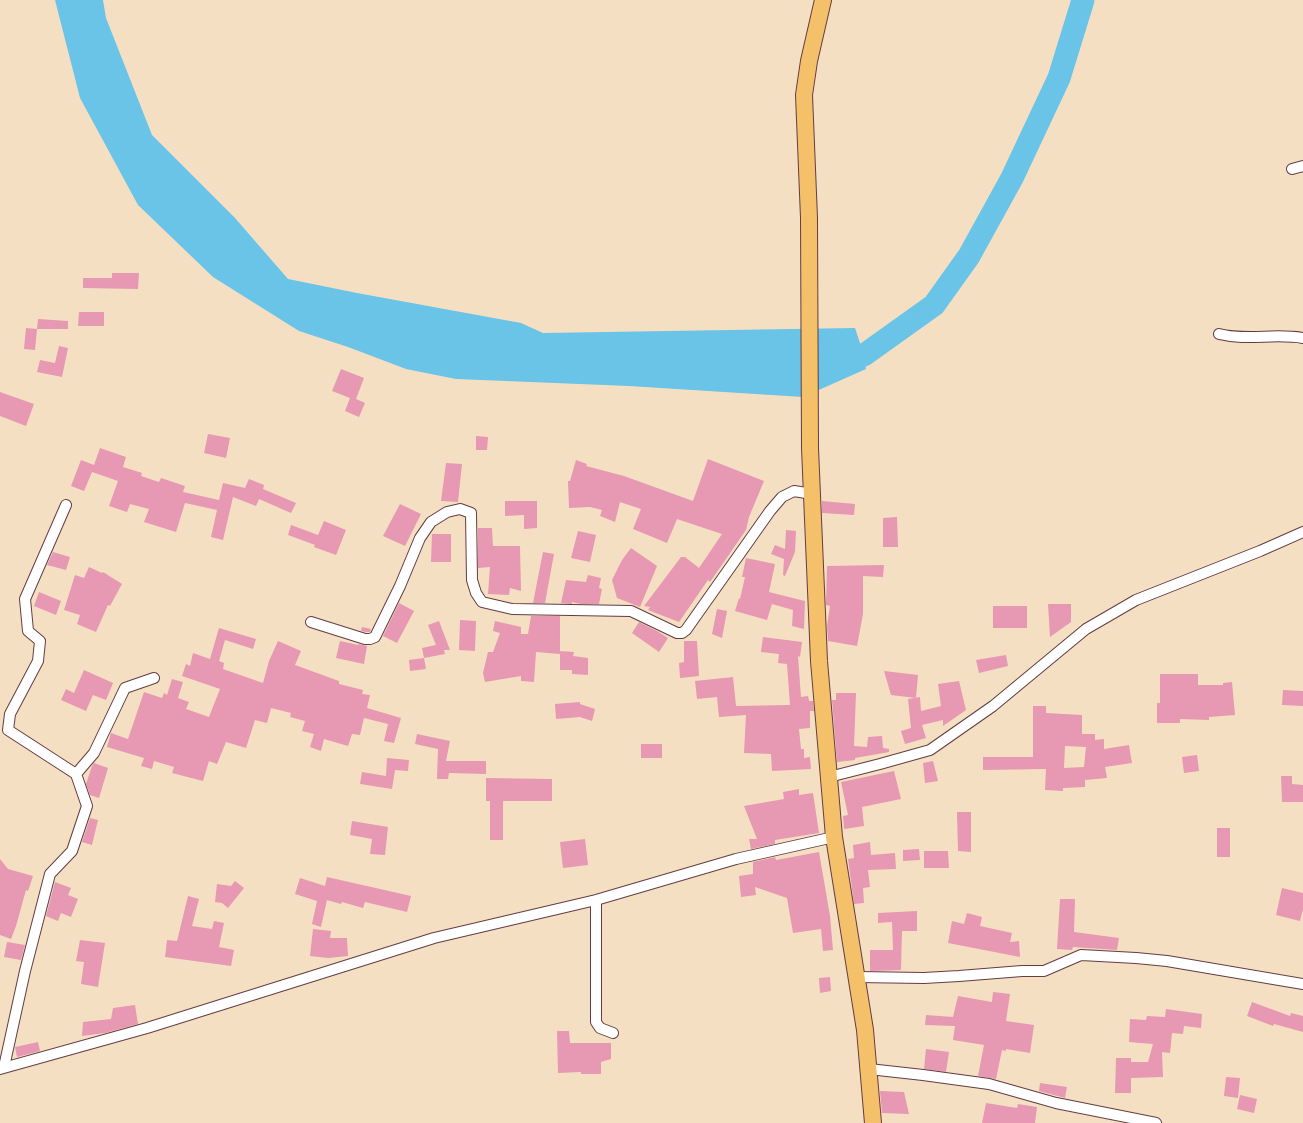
<!DOCTYPE html>
<style>
body{margin:0}
canvas{display:block;background:#f4dfc3}
</style>
<canvas width="1303" height="1123"></canvas>
<script>
const context = document.querySelector('canvas').getContext('2d');
context.lineJoin = 'round';
function fillPath(path, color) { context.fillStyle = color; context.fill(path, 'evenodd'); }
function stroke(path, color, width, dash) { context.strokeStyle = color; context.lineWidth = width; context.lineCap = dash ? 'butt' : 'round'; context.setLineDash(dash || []); context.stroke(path); }
fillPath(new Path2D(`
 M55,0h48l3,18 46,117 83,83 53,61 69,14 164,30 22,10 312,-5 9,27 2,14 -63,28 -174,-11 -173,-7 -50,-10 -58,-22 -49,-16 -86,-54 -75,-72 -58,-107z`), '#6ac4e8');
stroke(new Path2D(`
 M834,359l30,-4 70,-50 35,-49 43,-78 47,-100 24,-78`), '#6ac4e8', 23);
fillPath(new Path2D(`
 M112,273h27l-1,16 -55,-1v-10h29z
 M79,312h25v14h-26z
 M38,319l30,2v8h-31z
 M26,328l11,1 -2,21 -11,-1z
 M59,346l9,2 -6,29 -25,-5 3,-12 15,3z
 M341,369l23,9 -8,21 9,4 -6,14 -14,-6 5,-13 -18,-7z
 M0,392l34,12 -8,22 -26,-10z
 M208,434l22,4 -4,20 -22,-5z
 M476,436l12,1 -1,13h-11z
 M100,448l26,9 -3,10 19,6 -1,3 18,6 2,-4 24,8 -2,6 36,8 4,-17 22,5 4,-9 15,6 -1,4 33,14 -5,10 -32,-14 -3,7 -23,-9 -10,43 -12,-3 6,-27 -32,-7 -9,29 -32,-10 5,-13 -19,-5 -3,8 -18,-6 9,-25 -26,-9 -8,19 -13,-5 10,-26 13,5z
 M708,459l56,22 -15,36 -3,13 -36,52 -2,-2 -29,42 -31,-12 2,-3 -6,-1 37,-49h4l14,11 23,-34 -45,-15 -10,24 -34,-14 8,-20 -21,-7 -5,20 -15,-6 2,-6 -12,-3 -21,1 -1,-27h2l6,-21 11,4 -1,2 38,10 69,25z
 M446,463l16,1 -4,38 -17,-1z
 M505,501h32v27l-13,1v-14l-19,1z
 M822,501l33,3 -1,11 -32,-2z
 M400,504l21,10 -16,32 -22,-10z
 M897,517l1,30h-15v-29z
 M324,521l22,9 -10,25 -22,-8 1,-2 -27,-10 3,-10 27,10z
 M478,528h14l1,18h27l1,45 -11,-3 -1,7 -21,-1 2,-27 -12,1z
 M786,530l10,1 -1,21 -10,24 -2,-1 1,-16 -13,-5 4,-9 10,4z
 M578,531l18,4 -6,27 -19,-4z
 M432,534h19v28h-20z
 M631,548l26,18 -17,41 -23,-9 -5,-18 10,-20z
 M53,552l17,5 -4,13 -19,-5z
 M543,552l11,2 -9,49h-12z
 M746,558l29,6 -6,28 36,9 -1,28 -12,-3 1,-16 -21,-6 -5,16 -32,-9 4,-13 1,1 5,-22h-3z
 M884,565l-1,12 -20,-1v38l-6,32 -29,-5 -1,-15 3,-20 -4,-1 1,-39z
 M89,567l13,6 1,-1 19,12 -12,22 -2,-1 -12,27 -19,-8 3,-9 -16,-5 11,-35 9,3z
 M588,575l13,3 -2,10 3,1 -3,15h-18l-9,-2v2l-11,-1 5,-23 20,2z
 M39,592l22,9 -5,14 -22,-9z
 M399,603l15,8 -17,32 -14,-7z
 M1048,604h23v18l-21,15z
 M993,606h34v22h-34z
 M717,609l10,2 -5,27 -10,-4z
 M531,616h29v38l-24,-2 -2,30 -13,-1v-5l-36,6 -2,-9 5,-21h5l7,-19 -7,-2 2,-10 26,6v7h7z
 M460,620l16,1 -1,30 -16,-1z
 M439,621l11,29h-6l1,4 -21,4 -2,-10 14,-3 -8,-20z
 M639,622l18,9 11,7 -9,14 -27,-19z
 M362,627l9,2 -1,3h-4l-5,-1z
 M219,628l37,11 -3,10 -28,-9 -6,21 5,2 -1,6 40,14 6,-22 9,-20 23,10 -6,14 44,16v3l24,6 -1,4 8,1 -3,13 34,10 -7,25 -10,-2 4,-17 -24,-6 -4,17 -8,-1 -4,12 -24,-7 -3,12 -11,-4 4,-13 -12,-3 3,-10 -15,-4 1,-4 -20,-5 -4,15 -12,-3 -9,28 -20,-6 -9,22 -8,-3 -6,20 -31,-8 2,-6 -20,-6 -2,8 -11,-3 3,-8 -37,-11 4,-14 17,6 16,-47 18,6 2,-5 3,2 5,-16 11,3 -5,16 11,4 -3,7 23,8 11,-28 -38,-13 4,-12 4,2 3,-13 17,6z
 M763,637l39,5 -2,15 -2,-1 3,41 7,-1 1,5h4l1,10h-4v17l-11,1 2,20h3v9l6,-1 1,12 -39,2 -1,-17 -27,-1 2,-38 -27,2 -2,-20 -20,2 -2,-18 38,-4 3,29 54,-1 -3,-41 -9,-1 1,-9 -18,-2z
 M340,641l18,4v-1l9,2 -3,18 -28,-6z
 M684,641h13l2,35 -19,2 -1,-15 5,-1z
 M560,651l14,1 -1,4 15,2v17l-16,-1v-4h-12z
 M1006,655l2,11 -29,7 -3,-13z
 M424,658l2,11 -16,2 -1,-11z
 M84,670l29,13 -7,17 -13,-5 -7,16 -25,-11 5,-11 8,4z
 M884,671l34,4 -2,23 -25,-3z
 M1160,674h38v11h25v-2l9,-1 3,33 -26,2v3l-29,-1v4h-23v-20h3z
 M959,681l7,29 -23,16v-6l-21,5 4,13 -21,6 -4,-13 10,-3 -3,-29 12,-2 1,14 20,-5 -3,-22z
 M1283,690l20,1v15l-21,-1z
 M836,693h20l-2,53 13,1 1,-10 14,-1 1,12 6,1v3l-34,6v2l-18,2 -5,-62h4z
 M580,702v2l15,5 -3,12 -12,-4 -24,2 -1,-15z
 M1033,706h13v7l36,2v19h13v6l9,-1v10l25,-4 3,18 -27,4 2,11 -22,2v7l-22,1v3l-18,-1 1,-21 -63,1v-13h50zM1065,746l21,1 -2,20 -20,1z
 M417,734l33,7 -4,20h40v13l-37,-1 -1,6h-11l1,-30 -23,-5z
 M641,744h21v14h-21z
 M1197,755l2,16 -15,2 -2,-16z
 M387,758l22,2 -1,11 -13,-1 -3,19 -32,-5 2,-12 24,4z
 M933,761l5,20 -13,2 -2,-20z
 M94,763l14,5 -9,30 -9,-3 -4,-11 6,-18z
 M894,771l7,28 -39,8 2,19 -20,3 -1,-13 5,-1 -7,-33z
 M1281,776h11v8l11,1v17h-21z
 M486,778l66,1v22h-49v39h-13v-39h-4z
 M799,789v6l14,-2 6,40 -44,7v4l-24,5 -2,-10h8l-13,-33 40,-7 -1,-7z
 M957,812h14v40l-13,-1z
 M90,818l8,2 -6,25 -10,-3z
 M352,821l36,6 -3,28 -15,-1 2,-15 -22,-4z
 M1217,828h13v29h-13z
 M585,839l3,26 -25,3 -3,-26z
 M870,842l1,13 24,-2 1,16 -28,1 2,17 -7,1 1,15 -10,1 -6,-45 6,-1 -1,-13z
 M919,849l1,11 -17,1v-11z
 M924,851h24l1,17h-25z
 M819,852l11,64 3,34 -10,1 -2,-22 -28,4 -6,-35 -32,-11 1,8 -15,2 -2,-21 14,-2v-12l22,-5 1,3z
 M0,859l8,10 25,7 -5,15 -2,-1 -10,36 -5,13 -11,-4z
 M327,877l84,19 -4,16 -42,-10 -2,6 -21,-6 -1,2 -14,-4 -6,27 -9,-3 5,-23 -22,-7 5,-16 25,8z
 M235,881l9,7 -16,20 -6,-5 -7,-1 2,-18 14,2z
 M55,882l16,6 -3,7 10,4 -7,18 -10,-4 -3,8 -12,-5z
 M1282,888l21,5v16l-3,12 -24,-6z
 M188,896l11,3 -7,27 20,3 2,-8 10,2 -5,24 15,3 -3,16 -66,-9 2,-17 10,1z
 M1060,899h15l-1,33 45,6 -2,12 -44,-3 -1,3 -15,-1z
 M917,911v20h-15l-1,39 -31,1v-21h23l-1,-28 -14,1v-10z
 M967,913l15,4 -2,9 32,7 -2,9 9,-1 1,16 -72,-14 4,-22 12,3z
 M313,929l18,2 -1,7h17l1,18 -20,2 -18,-2z
 M80,940l25,3 -7,44 -17,-3 3,-22 -8,-1z
 M7,942l18,3 -4,15 -17,-3z
 M830,977l1,14 -11,2 -1,-15z
 M993,992l17,2 -4,27 28,4 -4,28 -24,-4v2l-4,-1 -6,29 -18,-3 6,-31 -31,-5 2,-14 -30,-1 1,-10 27,2 5,-21 34,6z
 M1252,1002l38,14 1,-3 12,3v16l-29,-8 -1,2 -26,-10z
 M135,1005l3,19 -33,9 -23,3 1,-14 28,-3 2,-11z
 M1166,1009l36,5 -1,14 -17,-2 -1,8 -11,-1 -2,20 -8,-1 1,25 -32,1v15h-16l1,-35h15v4h17l5,-18 -24,-2 1,-23 16,1 1,-4 18,1z
 M557,1031h12l1,12h41v16l-10,3v12h-20v-2l-23,1z
 M38,1042l2,9 -23,6 -2,-10z
 M926,1049l23,3 -3,20 -22,-3z
 M1226,1077l14,1 -2,20 -14,-2z
 M1040,1083l27,4 -2,11 -26,-7z
 M880,1091l24,1 5,22 -27,-1z
 M1240,1095l17,4 -3,14 -17,-4z
 M986,1103l31,5 1,-4 19,3 -2,16h-53z`), '#e798b2');
const street = new Path2D(`
 M1292,169l11,-3
 M1219,334c28,7 56,-1 84,4
 M311,622l54,17h5l5,-2 25,-51 20,-48 11,-16 16,-10 13,-3 11,4 1,67 4,13 6,9 30,7 119,2 46,22h5l4,-3 84,-119 12,-14 12,-6 18,3
 M76,774l18,-21 31,-65 29,-10
 M829,777l51,-13 50,-14 63,-44 93,-77 50,-29 124,-49 43,-19
 M596,900v122l4,6 13,5
 M857,977l67,1 35,-2 63,-5h22l37,-16 55,3 31,3 136,23
 M4,1067l21,-96 25,-97 22,-23 15,-45 -11,-32 -68,-44 2,-16 28,-53 2,-20 -12,-10 -3,-32 41,-94
 M0,1069l147,-41 287,-90 162,-38 140,-41 98,-22
 M869,1069l54,6 66,9 67,19 100,20`);
const primary = new Path2D(`
 M823,0l-14,61 -5,34 5,123 1,230 9,213 15,176 31,193 8,93`);
stroke(street, '#643c42', 12);
stroke(primary, '#643c42', 18);
stroke(street, '#fff', 10);
stroke(primary, '#f4c16a', 16);
</script>
